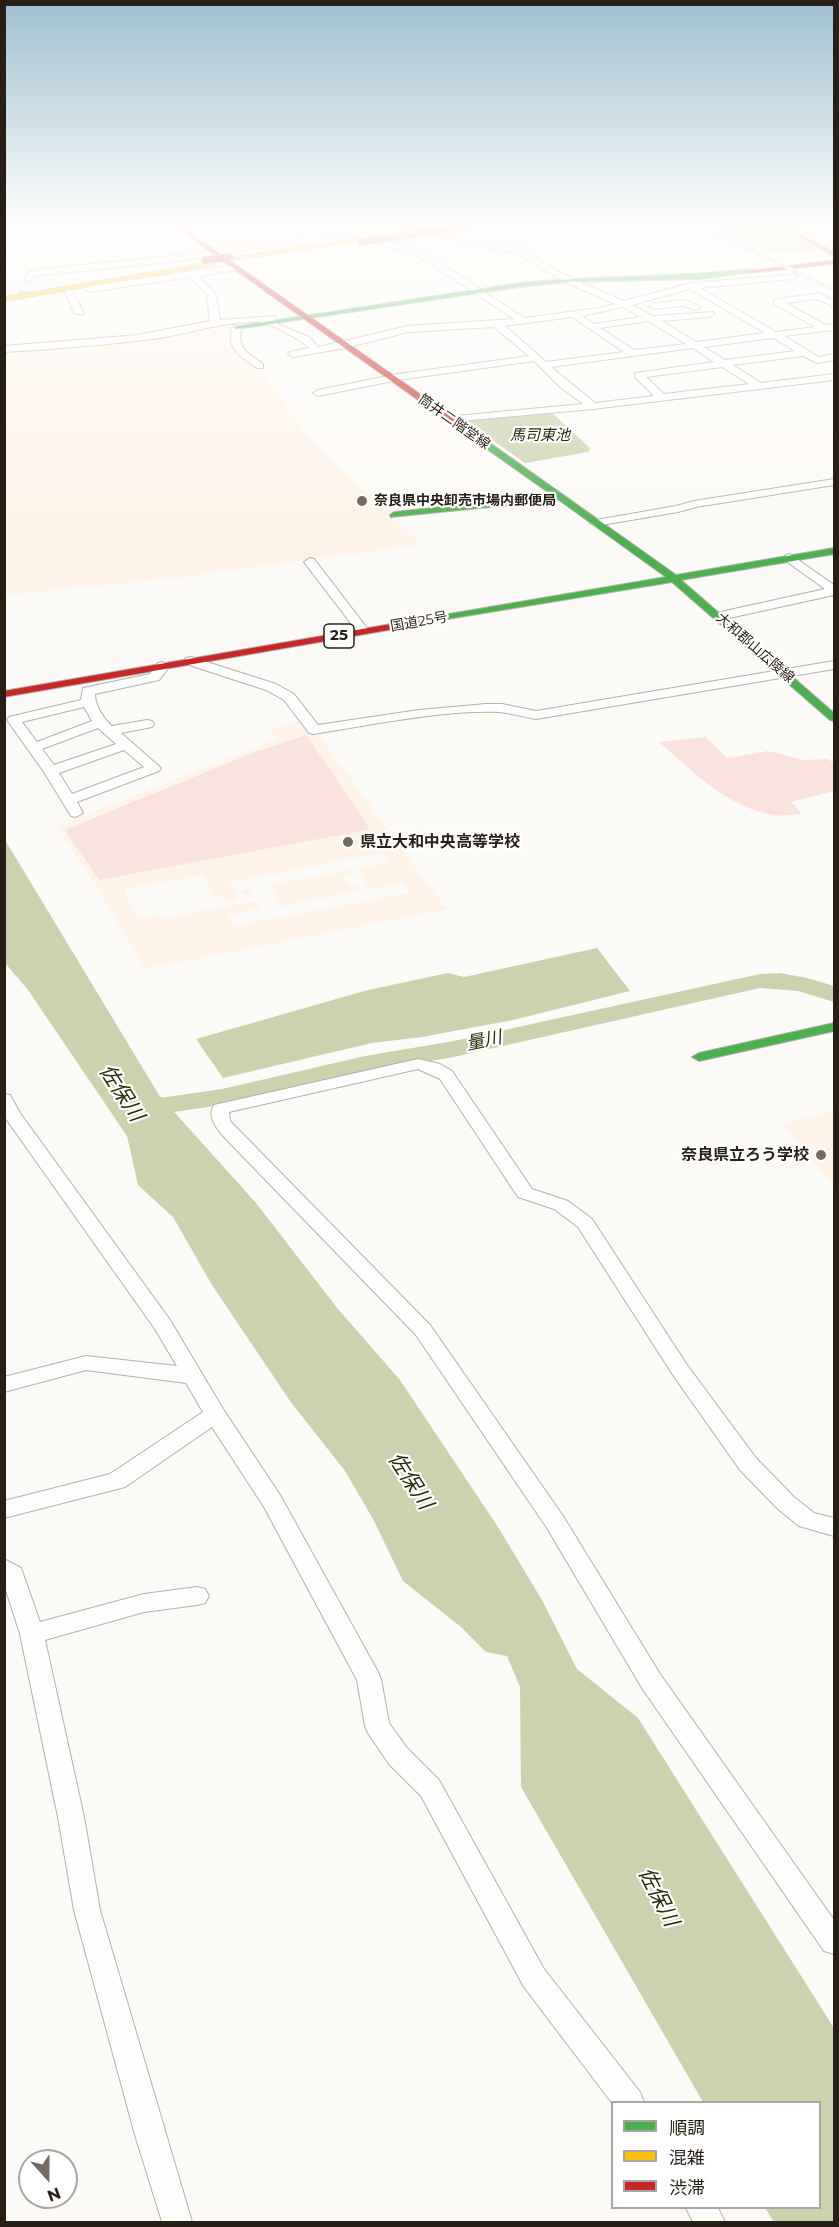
<!DOCTYPE html>
<meta charset="utf-8">
<style>
body{margin:0}
#map{position:relative;width:839px;height:2227px;overflow:hidden;background:#fcfaf7;font-family:Montserrat,"Noto Sans JP",sans-serif}
canvas{display:block}
.frame{position:absolute;inset:0;border:6px solid #271f16;pointer-events:none}
.legend{position:absolute;left:611px;top:2101px;width:210px;height:108px;box-sizing:border-box;background:#fff;border:2px solid #a9a5a2;margin:0;padding:8px 10px;list-style:none;font-size:18px;color:#271f16}
.legend li{display:flex;align-items:center;gap:12px;height:30px}
.legend b{width:30px;border:2px solid #a9a5a2}
.north{position:absolute;left:18px;top:2149px;width:60px;height:60px;box-sizing:border-box;background:#fff;border:2px solid #a9a5a2;border-radius:50%;rotate:159deg;font-size:16px;font-weight:700;line-height:24px;text-align:center;color:#271f16}
.north::after{content:'';display:block;margin:auto;width:21px;height:27px;background:#726c65;clip-path:polygon(50% 0,100% 100%,50% 72%,0 100%)}
</style>
<div id="map">
<canvas width="839" height="2227"></canvas>
<div class="frame"></div>
<ul class="legend">
<li><b style="height:8px;background:#4caf50"></b>順調</li>
<li><b style="height:8px;background:#ffc107"></b>混雑</li>
<li><b style="height:8px;background:#c62828"></b>渋滞</li>
</ul>
<div class="north">N</div>
</div>
<script>
const context = document.querySelector('canvas').getContext('2d');
context.lineJoin = 'round';
function fillPath(path, color) { context.fillStyle = color; context.fill(path, 'evenodd'); }
function stroke(path, color, width, dash) { context.strokeStyle = color; context.lineWidth = width; context.lineCap = dash ? 'butt' : 'round'; context.setLineDash(dash || []); context.stroke(path); }
function write(font, color, halo, rows, align = 'center') {
  context.font = font + ' Montserrat,"Noto Sans JP",sans-serif'; context.lineWidth = 4.5; context.setLineDash([]); context.textBaseline = 'middle'; context.strokeStyle = halo; context.fillStyle = color; for (const [text, x, y, turn = 0] of rows) {
    context.save(); context.translate(x, y); context.rotate((+turn || 0) * Math.PI / 180); context.textAlign = isNaN(turn) ? turn : align; if (halo) context.strokeText(text, 0, 0); context.fillText(text, 0, 0); context.restore();
  }
}
fillPath(new Path2D(`
 M227,325l5,21 6,7 22,14 44,66 115,110 -1,2 -236,32 -177,18v-244l60,-1z
 M298,721l11,15 10,-1 113,156 16,18 -303,60 -48,-82 -40,-60 220,-88 -7,-10zM384,853l5,10 -32,6 13,20 33,-6 6,10 -176,33 -5,-10 32,-7 -5,-8 -93,18 -3,-5 -22,4 -13,-29 79,-14 11,22 7,-1 4,7 14,-3 -3,-7 7,-1 4,6 6,-1 -4,-8 -15,2 -5,-9z
 M350,870l3,5 -10,2 7,10 9,-1 3,4 -81,16 -11,-21z
 M834,1110v76l-52,-62z`), '#fdf3e8');
fillPath(new Path2D(`
 M306,735l63,92 -2,3 -268,50 -34,-50 185,-76z
 M706,737l21,21 41,-7 36,9 24,-1 6,4v28l-43,11 11,12c-8,0 -19,3 -27,1 -46,-6 -83,-44 -116,-73z`), '#f9e2de');
fillPath(new Path2D(`
 M711,225h62l47,25 -49,3z
 M550,411l41,38 -3,3 -63,11 -61,-43z
 M5,840l154,255 97,108 82,106 62,71 98,147 44,73 35,69 61,49 196,310v194h-60l-9,-14h55v-106h-117l-182,-315 -1,-100 -13,-31 -21,-4 -25,-25 -58,-46 -30,-62 -28,-48 -55,-70 -78,-116 -39,-68 -35,-32 -11,-49 -99,-146 -23,-27z
 M597,948l33,43 -117,29 -91,17 -50,6 -149,35 -27,-39 172,-49 80,-17 16,4z`), '#ccd2ae');
fillPath(new Path2D(`
 M780,973l27,5 27,8v16l-36,-11 -38,-3 -306,69 -89,15 -143,33 -90,13 -10,-2 -3,-6 3,-6 10,-2 90,-13 143,-33 89,-15 306,-67z`), '#ccd2ae');
stroke(new Path2D(`
 M21,298l8,-20`), '#dcd9d5', 9, [9, 4.5]);
const street = new Path2D(`
 M381,225h16l114,22 16,-18 -3,-4h9l3,4 -18,20 53,29 53,23 67,-18 105,-9 1,2 -4,3 -93,9 76,44 39,-5 -41,-23v-4l45,-7 15,8v6l-16,-8 -32,4 40,22 8,-1v6l-50,6 35,21 15,-3v6l-17,3 -14,-7 -70,9 28,18 73,-9v6l-241,29 -144,13 -5,-3 1,-2 138,-13 -24,-18 -25,-25 -136,19 -80,16 -5,-3 5,-3 80,-16 131,-18 -35,-29 -86,5 -63,16 -52,9 -5,-3 2,-2 19,-4c-7,-8 -41,-26 -51,-26 -34,-1 -66,11 -99,16 -51,7 -103,11 -155,14v-6l133,-11 73,-14 -3,-26 -17,-18 -101,15 -4,-3 4,-3 146,-21 3,1v4l-39,6 17,19 4,25 56,-4v4l-5,1 38,16 9,10 90,-21 106,-7 -99,-65 -56,-16 -15,-2 -124,18 -4,3 -173,18 -8,1 -6,5 -4,-3 4,-6 14,-3 166,-17 4,-3 131,-17 16,2 61,16 103,68 75,-10 16,-4 -50,-22 -47,-28zM690,289l75,44 -69,9 -34,-21 48,-4 5,-3 -2,-2 -60,4 -21,-11zM623,307l17,10 -46,7 -12,-8zM572,317l52,35 -78,10 -41,-36zM648,321l38,23 -52,6 -34,-22zM773,338l22,13 -70,9 -21,-13zM693,348l21,14 -79,11v4l19,19 -59,7 -44,-36zM722,367l27,17 -85,10 -18,-17z
 M834,229v4l-33,4 -4,-2z
 M69,289l4,3 11,21 -2,2 -8,-2 -9,-21z
 M684,300l17,7 -5,3 -13,-4 -29,3 -5,-3 5,-3z
 M233,325l8,2c-3,24 5,24 22,37v4c-6,1 -8,-1 -13,-5 -15,-10 -24,-19 -17,-38z
 M834,479v6l-138,22 -18,5 -82,14 -6,-3 6,-3 80,-14 18,-5z
 M790,554l44,31v10l-114,25 -4,-1 -2,-3 2,-3 109,-24 -39,-28v-6z
 M310,558l4,1 53,69 2,3 -2,3h-8l-55,-72z
 M191,657l85,27 18,10 24,31 101,-15 67,-6h16l34,7 298,-50v8l-298,50c-12,-2 -25,-6 -37,-7 -57,-2 -128,13 -185,22l-5,-1 -25,-33 -18,-10 -80,-26 -2,-3 2,-3z
 M163,662l7,4 -11,14 -64,14c0,12 8,24 17,32l35,-6 5,1 2,3 -2,3 -31,6 40,35 -2,3 -82,31 6,11 -7,4 -5,-1 -27,-44 -37,-52 2,-3 72,-17 2,-12 67,-14 8,-11zM84,707l8,14 -55,21 -15,-20zM98,728l18,16 -62,21 -12,-16zM124,750l20,17 -72,27 -13,-21z
 M418,1059l22,5 12,7 80,118 36,12 24,18 95,146 69,93 38,39 20,16 20,5v18l-35,-10 -21,-17 -38,-39 -67,-95 -95,-148 -24,-18 -36,-12 -78,-118 -22,-10 -189,43 1,9 200,204 133,191 97,158 174,246v34l-10,-3 -182,-263 -95,-160 -131,-193 -193,-199c-7,-9 -16,-20 -9,-31z
 M4,1094l6,1 10,18 150,207 53,89 57,86 98,177 3,7 8,44 18,25 32,32 105,189 96,123 4,10 -32,1 -88,-116 -103,-191 -32,-32 -21,-31 -3,-7 -8,-46 -93,-173 -52,-80 -87,60 -121,31v-17l106,-27 93,-62 -17,-29 -100,-13 -82,22v-15l82,-21 91,10 -22,-37 -151,-213z
 M4,1559l17,9 19,54 104,-28 53,-7 8,2 4,7 -4,7 -8,2 -53,7 -99,28 39,177 16,93 92,312h-30l-27,-87 -61,-225 -16,-93 -38,-183 -16,-50z
 M686,2208h32l7,14h-32z`);
const fast = new Path2D(`
 M750,269l2,3 -52,7 -132,3 -48,5 -284,42 -3,-2 287,-44c77,-8 154,-5 230,-14z
 M477,438h6l193,137 158,-27v6l-153,26 153,133v8l-4,-1 -158,-138 -255,42v-4l3,-1 246,-42 -107,-77 -168,17 -1,-2 4,-3 158,-17 -75,-53z
 M834,1023v8l-135,30 -7,-4 7,-4z`);
const slow = new Path2D(`
 M358,238l2,3 -128,19 -3,-2z
 M212,262l2,3 -210,36v-4z`);
const jam = new Path2D(`
 M4,225h18l-18,3z
 M172,225h7l304,213v4h-6z
 M777,225h7l50,27v4z
 M834,260v4l-84,9 -3,-2z
 M420,619l3,1v4l-419,73v-6z`);
stroke(street, '#b4b0aa', 2);
stroke(fast, '#b4b0aa', 2);
stroke(slow, '#b4b0aa', 2);
stroke(jam, '#b4b0aa', 2);
fillPath(street, '#fffefe');
fillPath(fast, '#4caf50');
fillPath(slow, '#ffc107');
fillPath(jam, '#c62828');
const rail = new Path2D(`
 M698,225l136,65`);
stroke(rail, '#cecdcc', 4);
stroke(rail, '#fff', 2, [7]);
const jamBridge = new Path2D(`
 M361,242l113,-17
 M205,260l25,-3`);
stroke(jamBridge, '#b4b0aa', 8, []);
stroke(jamBridge, '#c62828', 7);
const sky = context.createLinearGradient(0, 0, 0, 537);
sky.addColorStop(0, '#9dc0d1');
sky.addColorStop(0.42, '#fefdfb');
sky.addColorStop(1, '#fefdfb00');
context.fillStyle = sky;
context.fillRect(0, 0, 839, 537);
for (const [x, y, r, color] of [
 [362,501,6,"#726c65"],
 [348,842,6,"#726c65"],
 [821,1155,6,"#726c65"]
]) { const dot = new Path2D(); dot.arc(x, y, r, 0, 2 * Math.PI); context.fillStyle = color; context.fill(dot); stroke(dot, '#fff', 2); }
write('14px', '#271f16', '#fff', [
 ["筒井二階堂線",454,422,35],
 ["国道25号",419,622,-10],
 ["大和郡山広陵線",755,648,41]
]);
write('bold 14px', '#271f16', '#fff', [
 ["奈良県中央卸売市場内郵便局",374,501]
], 'left');
write('italic 15px', '#272d05', '#fff', [
 ["馬司東池",540,436]
]);
for (const [x, y, w] of [
 [339,636,30]
]) { const box = new Path2D(); box.roundRect(x - w / 2, y - 12, w, 24, 4.5); context.fillStyle = '#fff'; context.fill(box); stroke(box, '#271f16', 1.5); }
write('bold 15px', '#271f16', null, [
 ["25",339,636]
]);
write('bold 16px', '#271f16', '#fff', [
 ["県立大和中央高等学校",360,842],
 ["奈良県立ろう学校",809,1155,"right"]
], 'left');
write('italic 18px', '#272d05', '#fff', [
 ["量川",484,1041,-12]
]);
write('italic 21px', '#272d05', '#fff', [
 ["佐保川",121,1093,57],
 ["佐保川",410,1481,57],
 ["佐保川",658,1897,63]
]);
</script>
